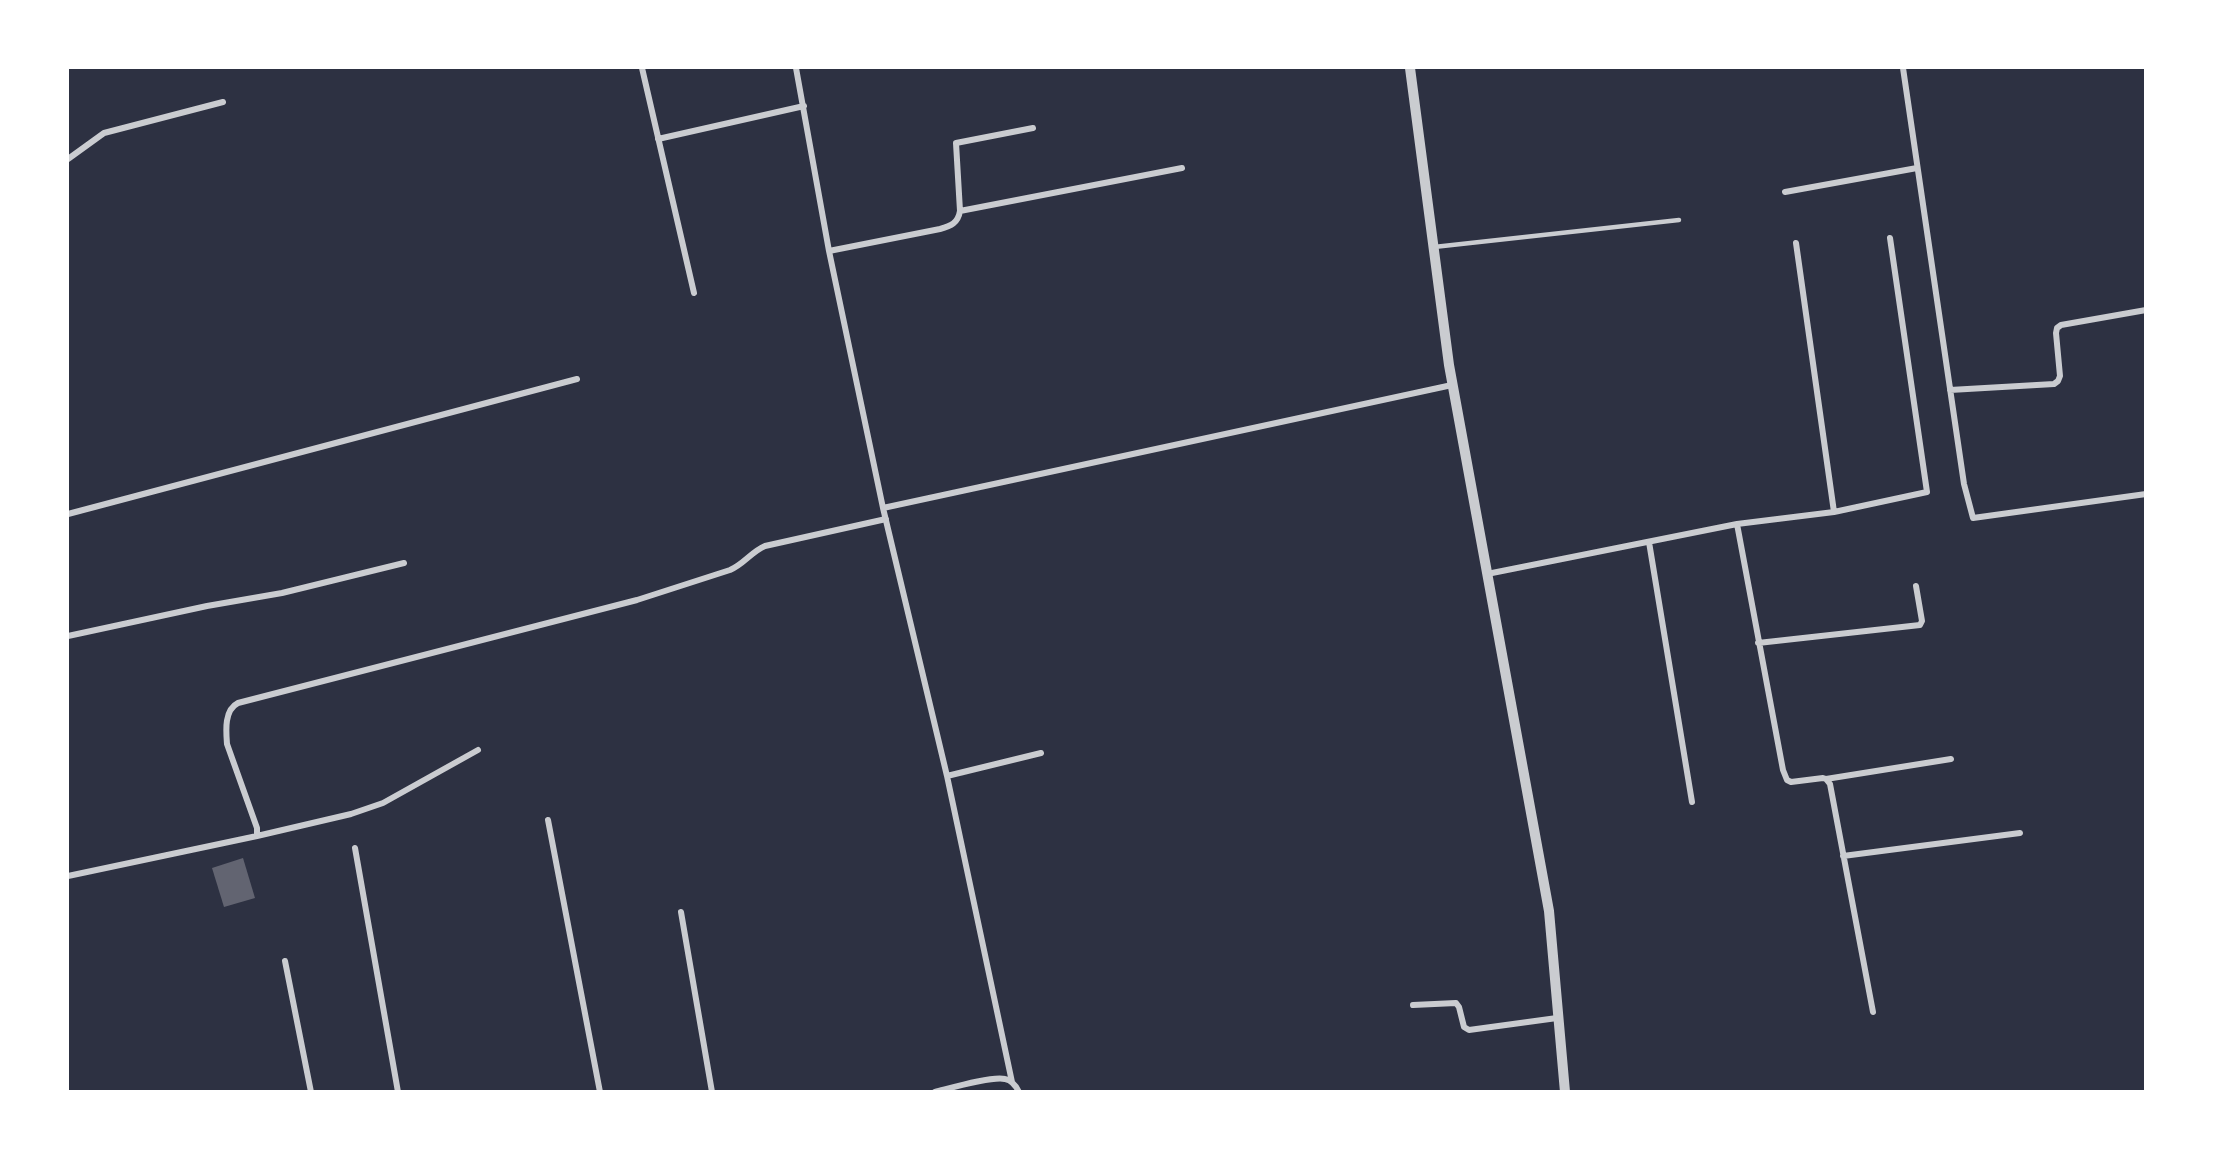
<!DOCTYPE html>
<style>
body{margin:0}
#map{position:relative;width:2213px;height:1159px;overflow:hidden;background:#2d3142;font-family:Cabin,sans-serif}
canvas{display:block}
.frame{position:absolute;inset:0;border:69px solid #fff;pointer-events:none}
</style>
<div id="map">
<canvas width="2213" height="1159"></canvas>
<div class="frame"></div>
</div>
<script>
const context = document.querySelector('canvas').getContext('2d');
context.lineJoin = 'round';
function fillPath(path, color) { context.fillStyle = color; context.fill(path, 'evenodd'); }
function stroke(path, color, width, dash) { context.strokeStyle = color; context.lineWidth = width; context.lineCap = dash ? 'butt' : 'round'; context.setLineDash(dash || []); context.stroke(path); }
fillPath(new Path2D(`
 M243,858l12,40 -31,9 -12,-39z`), '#626471');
stroke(new Path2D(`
 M1434,247l245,-27`), '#caccd0', 4.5);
stroke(new Path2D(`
 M642,68l52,225
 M796,68l33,183 54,257 64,268 65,306
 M1903,68l61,416 9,34 173,-24
 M658,139l146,-33
 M68,159l36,-26 119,-31
 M1785,192l132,-24
 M960,211l222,-43
 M1796,243l38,269
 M829,251l111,-22c11,-3 18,-6 20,-18l-4,-68 77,-15
 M1950,390l104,-6 4,-3 2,-5 -4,-43 1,-5 4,-3 85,-15
 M883,508l569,-123
 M68,514l509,-135
 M1737,524l46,246 4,10 4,2 32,-4 3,1 4,5 43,228
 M1649,542l43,260
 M1487,574l250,-50 97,-12 93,-20 -37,-254
 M68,636l139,-30 75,-13 122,-30
 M1758,643l162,-18 2,-4 -6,-35
 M947,776l94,-23
 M1826,779l125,-20
 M548,820l52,272
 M257,836l94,-22 32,-11 95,-53
 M355,848l43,244
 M1843,856l177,-23
 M68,876l189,-40v-8l-30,-84c-1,-13 -3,-34 11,-41l399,-103 93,-30c14,-6 21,-18 35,-24l121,-27
 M681,912l31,180
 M285,961l26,131
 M1413,1005l43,-2 3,4 5,20 5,3 88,-12
 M935,1092c16,-4 56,-16 70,-13 7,1 11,7 14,13`), '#caccd0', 6);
stroke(new Path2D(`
 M1410,68l39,297 100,546 16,181`), '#caccd0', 10);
</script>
